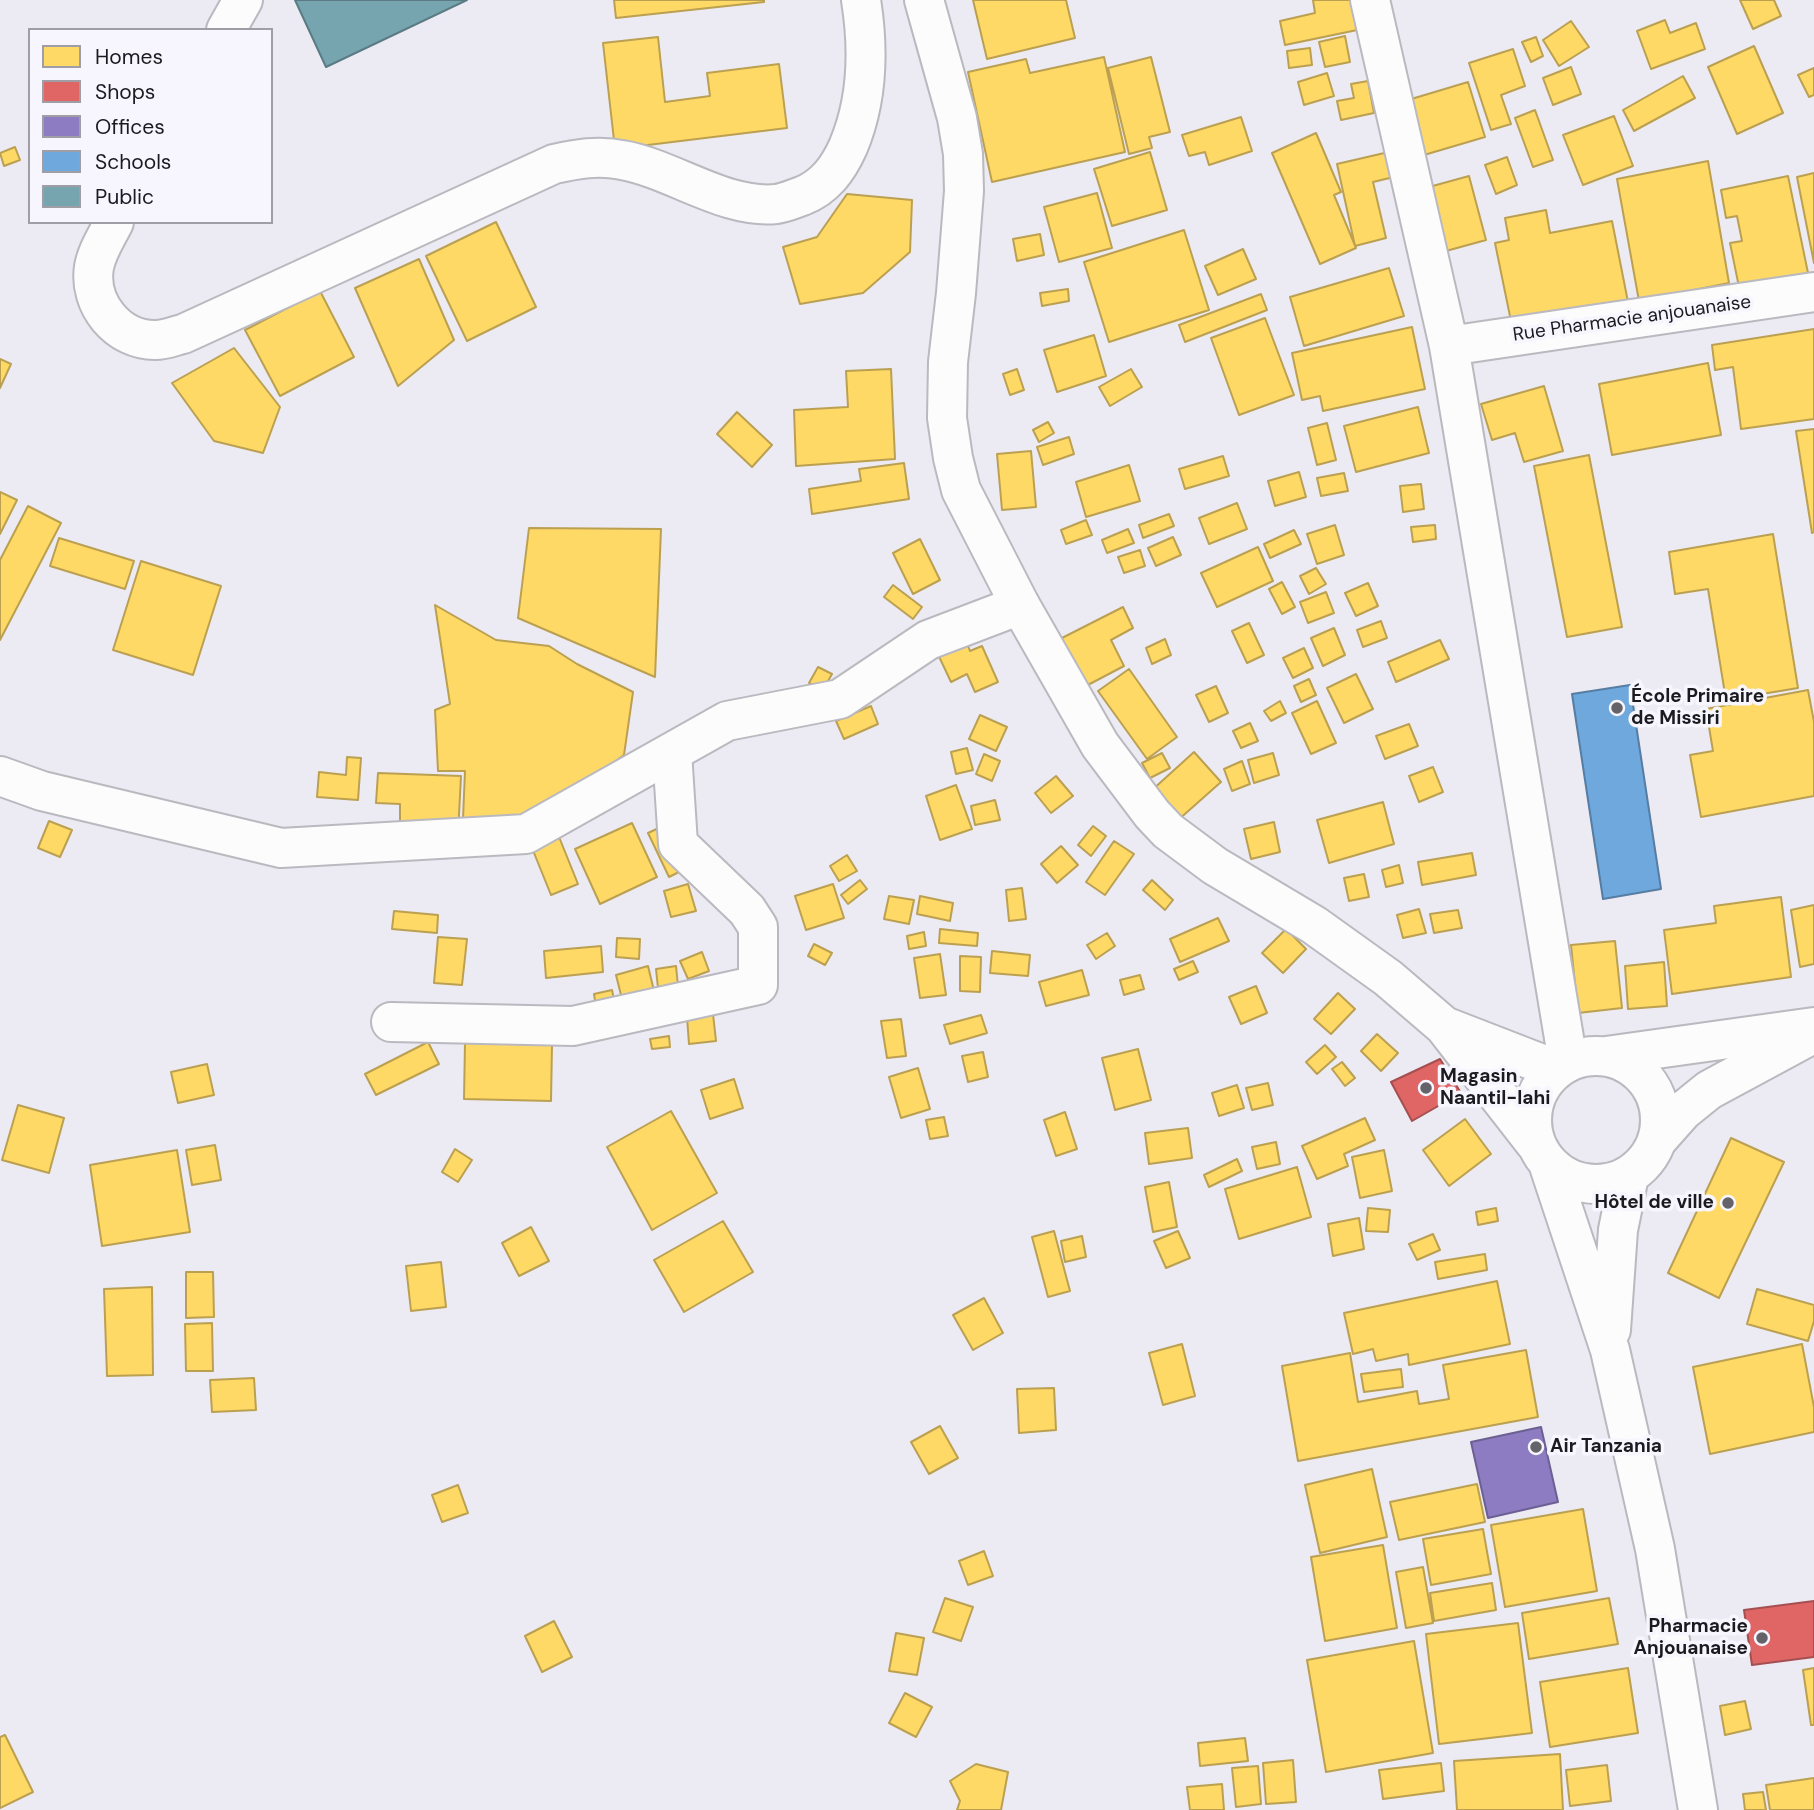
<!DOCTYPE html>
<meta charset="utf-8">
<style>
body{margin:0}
#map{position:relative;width:1814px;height:1810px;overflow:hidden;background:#eceaf2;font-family:"DM Sans",sans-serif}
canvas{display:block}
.legend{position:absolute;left:28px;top:28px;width:245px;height:196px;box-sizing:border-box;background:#f7f5fe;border:2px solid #9f9da5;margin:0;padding:9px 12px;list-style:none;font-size:21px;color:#1b1a1f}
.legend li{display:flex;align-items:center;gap:14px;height:35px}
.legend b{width:35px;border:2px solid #9f9da5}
</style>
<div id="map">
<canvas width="1814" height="1810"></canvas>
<ul class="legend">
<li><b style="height:19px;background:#ffd966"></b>Homes</li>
<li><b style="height:19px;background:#e06666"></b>Shops</li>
<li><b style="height:19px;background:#8e7cc3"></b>Offices</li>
<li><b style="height:19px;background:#6fa8dc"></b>Schools</li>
<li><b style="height:19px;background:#76a5af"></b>Public</li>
</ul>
</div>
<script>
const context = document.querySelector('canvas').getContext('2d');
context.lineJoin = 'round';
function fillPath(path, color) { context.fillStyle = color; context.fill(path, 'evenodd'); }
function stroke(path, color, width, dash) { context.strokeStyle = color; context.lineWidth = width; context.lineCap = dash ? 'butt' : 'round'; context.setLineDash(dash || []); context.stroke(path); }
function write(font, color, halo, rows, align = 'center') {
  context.font = font + ' "DM Sans",sans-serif'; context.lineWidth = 7; context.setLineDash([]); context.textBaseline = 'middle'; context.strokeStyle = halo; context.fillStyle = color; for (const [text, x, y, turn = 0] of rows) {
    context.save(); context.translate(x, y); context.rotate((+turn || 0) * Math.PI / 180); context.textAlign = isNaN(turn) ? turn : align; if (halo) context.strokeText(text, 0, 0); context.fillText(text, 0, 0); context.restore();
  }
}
const homes = new Path2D(`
 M614,0h150v2l-148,16z
 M973,0h93l9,38 -88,21z
 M1313,0h43l6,29 -77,16 -5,-24 35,-8z
 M1740,0h34l7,16 -28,13z
 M1665,20l5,13 26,-10 9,26 -54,20 -14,-38z
 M1571,21l18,26 -30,19 -16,-26z
 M1345,36l5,26 -25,5 -6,-25z
 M658,37l7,65 45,-6 -3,-23 72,-9 8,64 -172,21 -12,-106z
 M1536,37l7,19 -12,6 -9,-20z
 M1754,46l29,67 -46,21 -29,-67z
 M1310,48l2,17 -23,3 -2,-17z
 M1513,49l12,37 -24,9 10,29 -20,6 -22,-67z
 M1104,57l21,95 -133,30 -24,-110 58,-13 4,14z
 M1151,57l19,75 -21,5 3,11 -23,6 -21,-86z
 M1571,67l10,27 -28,11 -10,-27z
 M1814,68v27l-5,2 -11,-22z
 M1327,73l7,23 -30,9 -6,-23z
 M1683,76l12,22 -61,33 -11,-21z
 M1368,81l6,32 -33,7 -4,-19 17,-3 -3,-14z
 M1468,82l17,55 -61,18 -16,-55z
 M1535,110l18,50 -20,7 -18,-49z
 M1614,116l19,50 -50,19 -20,-50z
 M1241,117l11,34 -43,14 -4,-13 -16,4 -7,-21z
 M1316,133l25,59 -7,3 22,53 -36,16 -48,-111z
 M15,147l5,13 -16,6 -4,-13z
 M1393,151l5,25 -25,6 13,56 -31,8 -18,-82z
 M1150,152l17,58 -55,16 -18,-57z
 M1507,157l10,28 -21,9 -11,-29z
 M1708,161l21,122 -90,18 -22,-122z
 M1814,173v90l-17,-86z
 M1469,176l17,64 -40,11 -17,-64z
 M1788,176l20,97 -69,14 -9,-44 12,-2 -5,-25 -11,2 -5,-28z
 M1097,193l15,55 -53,14 -15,-55z
 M847,194l65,6 -2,52 -47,41 -63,11 -17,-57 34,-10z
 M1546,210l4,23 62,-12 16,81 -116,24 -17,-83 14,-3 -4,-22z
 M496,222l40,85 -69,34 -41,-85z
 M1184,230l25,80 -100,32 -25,-80z
 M1040,234l4,21 -27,6 -4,-22z
 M1243,249l13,30 -38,16 -13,-29z
 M419,259l35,81 -56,46 -43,-98z
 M1389,268l15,48 -100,30 -14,-49z
 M1068,289l1,12 -27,5 -2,-13z
 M320,291l34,66 -74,39 -35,-66z
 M1261,294l6,16 -82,32 -6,-17z
 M1265,318l29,77 -55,20 -28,-77z
 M1412,327l13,62 -102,22 -3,-15 -18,4 -10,-47z
 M1814,329v90l-73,10 -8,-62 -18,3 -3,-25z
 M1094,335l12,41 -49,16 -13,-42z
 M234,348l46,59 -17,46 -49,-12 -42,-58z
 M0,359l11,5 -11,24z
 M1708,363l13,72 -109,20 -13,-71z
 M891,369l4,90 -99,7 -2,-56 54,-3 -2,-36z
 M1017,369l7,21 -14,5 -7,-21z
 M1131,369l11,18 -32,19 -11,-19z
 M1544,386l19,65 -39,11 -9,-29 -23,7 -11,-36z
 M1418,407l11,46 -73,19 -12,-46z
 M737,412l35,33 -20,22 -35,-33z
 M1048,422l6,11 -15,9 -6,-12z
 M1327,423l9,37 -19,5 -9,-37z
 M1814,429v103l-2,1 -16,-102z
 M1069,437l5,17 -31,11 -6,-18z
 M1031,451l5,56 -34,3 -5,-56z
 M1589,455l33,172 -55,10 -33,-171z
 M1223,456l6,20 -44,13 -6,-20z
 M904,463l5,36 -97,15 -3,-25 52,-8 -2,-12z
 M1129,465l11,36 -54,16 -10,-35z
 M1299,472l7,25 -31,9 -7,-25z
 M1344,473l4,18 -27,5 -4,-18z
 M1421,484l3,25 -21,3 -3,-26z
 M0,492l17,8 -17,34z
 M1237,503l10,26 -38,15 -10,-26z
 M28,506l33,17 -61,117v-80z
 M1169,514l5,12 -31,12 -4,-13z
 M1086,520l6,15 -26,9 -5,-14z
 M1335,525l9,30 -27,9 -10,-30z
 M1435,525l1,14 -23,3 -2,-15z
 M529,528l132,1 -6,148 -137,-59z
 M1128,529l6,14 -27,10 -5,-13z
 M1294,530l7,14 -31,14 -6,-14z
 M1773,534l25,154 -72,12 -18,-111 -33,5 -6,-42z
 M1173,537l8,18 -25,11 -8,-18z
 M59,538l75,23 -9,28 -75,-23z
 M920,539l20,41 -27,14 -20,-41z
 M1258,547l15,34 -56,26 -16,-34z
 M1140,550l5,16 -21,7 -6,-16z
 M141,561l80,25 -28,89 -80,-25z
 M1316,568l10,16 -17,10 -9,-18z
 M1282,582l13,25 -13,7 -13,-25z
 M1368,583l10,23 -22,10 -11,-23z
 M893,585l29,22 -9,12 -29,-22z
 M1326,592l8,21 -26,10 -8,-21z
 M435,605l61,35 53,6 28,18 56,28 -9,63 -85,62 -76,2 2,-48h-27l-3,-61 15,-6z
 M1123,607l10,21 -22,12 13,26 -40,21 -24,-48z
 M1381,621l6,17 -24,9 -6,-17z
 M1249,623l15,32 -17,8 -15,-32z
 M1334,628l11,27 -22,11 -12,-28z
 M964,635l6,16 12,-5 16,36 -23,10 -8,-18 -16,8 -16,-34z
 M1165,639l6,16 -19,9 -6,-16z
 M1440,640l9,19 -53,23 -8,-20z
 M1304,648l9,20 -20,10 -10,-20z
 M818,667l14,7 -9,16 -14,-7z
 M1129,669l48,68 -30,22 -49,-68z
 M1356,674l17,35 -29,14 -17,-35z
 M1309,679l7,16 -15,7 -7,-16z
 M1216,686l12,27 -19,9 -13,-27z
 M1808,690l6,32v74l-113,21 -11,-62 23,-4 -7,-42z
 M1280,701l6,12 -15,8 -7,-10z
 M1317,701l19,42 -25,11 -19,-41z
 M871,706l7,18 -34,15 -8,-18z
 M980,715l27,12 -11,24 -27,-12z
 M1250,723l8,18 -17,7 -8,-17z
 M1409,724l9,22 -33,13 -9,-23z
 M967,748l6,22 -17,4 -5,-22z
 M1194,752l27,30 -44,39 -26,-30z
 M1162,753l8,15 -20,10 -8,-15z
 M1273,753l6,22 -25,8 -6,-23z
 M984,754l16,7 -8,20 -16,-7z
 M347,757l14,1 -3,42 -41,-3 2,-25 27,3z
 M1242,761l8,23 -18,7 -8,-22z
 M1433,767l10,25 -24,10 -10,-26z
 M378,773l83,3 -3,58 -58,-2v-28l-24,-1z
 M1056,776l17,20 -22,17 -16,-20z
 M956,785l16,44 -32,11 -14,-44z
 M995,800l5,20 -25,5 -4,-19z
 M1383,802l11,42 -65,19 -12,-43z
 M49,821l23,9 -12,27 -22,-9z
 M1274,822l6,30 -29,7 -7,-30z
 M632,823l25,54 -57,27 -25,-55z
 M1093,826l13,10 -15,20 -13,-11z
 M555,827l23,57 -27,11 -23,-57z
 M661,827l20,44 -12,6 -21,-44z
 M1114,841l20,13 -29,41 -19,-13z
 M1061,846l17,19 -21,18 -16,-19z
 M1472,853l4,22 -54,10 -4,-23z
 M847,855l10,16 -18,10 -9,-15z
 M1399,865l4,18 -17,4 -4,-17z
 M1364,874l5,23 -20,4 -5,-23z
 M860,880l7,9 -19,15 -7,-9z
 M1152,880l21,20 -8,10 -22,-20z
 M688,884l8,27 -25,6 -7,-26z
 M833,884l11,34 -38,12 -11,-34z
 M1022,888l4,31 -17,2 -3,-31z
 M889,896l25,4 -5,24 -25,-5z
 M920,896l33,7 -3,18 -33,-7z
 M1781,897l10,80 -119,17 -8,-64 52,-7 -2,-17z
 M1814,905v59l-14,3 -9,-57z
 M1419,909l7,24 -23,5 -6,-23z
 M1458,910l4,18 -28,5 -4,-19z
 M394,911l44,4 -1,18 -45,-4z
 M1218,918l11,23 -49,21 -10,-23z
 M940,929l38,4 -1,13 -38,-3z
 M1286,929l20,20 -23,24 -21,-20z
 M924,932l2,14 -17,3 -2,-13z
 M1107,933l8,13 -19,13 -9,-14z
 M438,937l29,2 -5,46 -28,-2z
 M617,938l23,1 -1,20 -23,-2z
 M1615,941l7,67 -44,5 -7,-68z
 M814,944l18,9 -7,12 -17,-9z
 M601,946l2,26 -57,6 -2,-27z
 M992,951l38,4 -2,21 -38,-3z
 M702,952l7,19 -21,8 -8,-18z
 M940,954l6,41 -26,3 -6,-40z
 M960,956l21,1 -1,35 -20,-1z
 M1193,961l5,11 -19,8 -5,-11z
 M1664,962l3,44 -39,3 -3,-43z
 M648,966l7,29 -32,8 -7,-28z
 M676,966l2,20 -20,2 -2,-19z
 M1082,970l7,25 -43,11 -7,-24z
 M1140,975l4,14 -20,6 -4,-15z
 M1256,986l11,27 -26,11 -12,-27z
 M612,990l4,19 -19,4 -3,-19z
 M1338,993l17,16 -24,25 -17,-15z
 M713,1014l3,27 -27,3 -2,-27z
 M981,1015l6,18 -37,11 -6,-19z
 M901,1019l5,37 -19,2 -6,-37z
 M1377,1034l21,19 -17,18 -20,-20z
 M669,1036l1,11 -18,2 -2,-10z
 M428,1042l11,22 -63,31 -11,-21z
 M465,1043l87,2 -1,56 -87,-2z
 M1325,1045l11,12 -19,17 -11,-12z
 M1138,1049l13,51 -36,10 -13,-52z
 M983,1052l5,25 -20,5 -6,-26z
 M1342,1062l13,16 -10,8 -13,-17z
 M207,1064l7,31 -36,8 -7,-31z
 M918,1068l12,41 -29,9 -12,-41z
 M734,1079l9,29 -33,11 -9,-29z
 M1268,1083l5,22 -21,5 -6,-22z
 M1237,1085l7,23 -25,8 -7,-23z
 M18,1105l46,13 -15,55 -47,-13z
 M671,1111l46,82 -65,37 -45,-83z
 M1065,1112l12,37 -21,7 -12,-36z
 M944,1117l4,19 -18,3 -4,-19z
 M1365,1118l10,22 -31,14 4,12 -31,13 -15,-33z
 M1465,1119l26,35 -42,32 -26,-36z
 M1188,1128l4,30 -43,6 -4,-31z
 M1731,1138l53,24 -65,136 -51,-25z
 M1276,1142l4,22 -23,5 -5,-22z
 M215,1145l6,35 -29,5 -6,-35z
 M455,1149l17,11 -14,22 -16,-10z
 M177,1150l13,82 -88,14 -12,-81z
 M1384,1150l8,41 -32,7 -8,-41z
 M1237,1159l5,12 -33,16 -5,-12z
 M1297,1167l14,50 -72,22 -14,-50z
 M1169,1182l8,45 -24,5 -8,-45z
 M1368,1208l22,2 -2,22 -22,-1z
 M1496,1208l2,13 -20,4 -2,-13z
 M1359,1218l5,31 -31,7 -5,-32z
 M723,1221l30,51 -69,40 -30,-52z
 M531,1227l18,34 -30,15 -17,-33z
 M1054,1231l16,60 -22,6 -16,-60z
 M1178,1231l12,27 -24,10 -12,-27z
 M1433,1234l7,16 -23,10 -8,-16z
 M1082,1236l4,21 -21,5 -4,-21z
 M1485,1254l2,16 -49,9 -3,-17z
 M441,1262l5,45 -35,4 -5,-45z
 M186,1272h27l1,45 -28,1z
 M1497,1281l13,63 -101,21 -1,-11 -32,7 -3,-12 -20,5 -9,-41z
 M152,1287l1,88 -46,1 -3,-87z
 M1757,1289l57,16v16l-6,20 -61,-17z
 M984,1298l19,35 -30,17 -20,-35z
 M212,1323l1,48h-27l-1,-47z
 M1182,1344l13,52 -32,9 -14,-52z
 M1802,1344l12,63v25l-104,22 -17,-87z
 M1526,1350l12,67 -240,44 -16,-95 68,-13 8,49 59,-11 2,13 30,-5 -6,-34z
 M1401,1369l2,18 -39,5 -3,-18z
 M254,1378l2,32 -44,2 -2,-32z
 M1054,1388l2,42 -37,3 -2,-44z
 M940,1426l18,32 -29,16 -18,-32z
 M1372,1469l15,68 -67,16 -15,-68z
 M1477,1484l8,38 -86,18 -9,-38z
 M458,1485l10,28 -26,9 -10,-27z
 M1583,1509l14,82 -92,16 -14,-82z
 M1483,1529l8,45 -60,11 -8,-46z
 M1383,1545l14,83 -72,13 -14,-84z
 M984,1551l9,25 -25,9 -9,-24z
 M1423,1567l10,56 -27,5 -10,-56z
 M1492,1583l4,27 -62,11 -4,-28z
 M945,1598l28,9 -12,34 -28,-9z
 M1609,1598l9,46 -89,15 -7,-46z
 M554,1621l18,36 -30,15 -17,-36z
 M1518,1623l14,110 -93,11 -13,-110z
 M896,1633l28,5 -7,37 -28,-4z
 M1414,1641l19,112 -107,19 -19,-112z
 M1628,1668l10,65 -88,14 -10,-65z
 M1814,1668v57h-3l-8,-55z
 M905,1693l27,14 -16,30 -27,-14z
 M1745,1701l6,28 -26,6 -5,-29z
 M5,1735l28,57 -33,16v-71z
 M1245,1738l3,23 -48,5 -2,-23z
 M1560,1754l3,56h-106l-3,-49z
 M1293,1760l3,42 -30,2 -3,-41z
 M1441,1763l3,28 -61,8 -4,-29z
 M976,1764l32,8 -7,38h-44l3,-9 -10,-20z
 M1607,1765l4,36 -41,5 -4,-36z
 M1258,1766l3,38 -25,3 -4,-39z
 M1814,1778v32h-44l-4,-25z
 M1222,1784l2,26h-34l-3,-23z
 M1763,1792l3,18h-21l-2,-16z`);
fillPath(homes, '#ffd966');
stroke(homes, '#bba051', 2);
const shops = new Path2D(`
 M1440,1059l21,34 -49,28 -21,-39z
 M1814,1601v56l-62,8 -8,-55z`);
fillPath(shops, '#e06666');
stroke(shops, '#a54f51', 2);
const offices = new Path2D(`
 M1541,1427l17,75 -70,16 -17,-76z`);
fillPath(offices, '#8e7cc3');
stroke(offices, '#6c5f92', 2);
const schools = new Path2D(`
 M1630,685l31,204 -58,10 -31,-205z`);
fillPath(schools, '#6fa8dc');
stroke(schools, '#567da3', 2);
const public = new Path2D(`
 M295,0h172l-141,67z`);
fillPath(public, '#76a5af');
stroke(public, '#5b7b84', 2);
const street = new Path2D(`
 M1370,0l79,346 119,716
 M1449,346l365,-54
 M0,776l42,15 239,57 245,-14 201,-113 113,-22 88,-59 92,-35
 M391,1022l182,4 185,-41v-58l-11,-17 -69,-66 -6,-92`);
const secondary = new Path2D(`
 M924,0l33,118 6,36 1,37 -8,102 -8,69 -1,56 6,40 8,32 59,115 80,140 52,69 16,17 47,35 99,59 74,53 56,48 91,117
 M226,30l17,-30
 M114,222c-7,14 -17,29 -20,45 -6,37 24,74 62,73 9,0 18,-4 27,-6l371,-170c22,-5 45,-9 68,-4 51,9 102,49 154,44 9,-1 17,-5 26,-8 23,-9 36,-27 46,-49 20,-47 21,-97 13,-147
 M1444,1026l111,43
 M1532 1120a64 64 0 1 1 128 0a64 64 0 1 1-128 0Z
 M1606,1056l208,-29
 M1659,1138l24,-27 26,-21 100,-54
 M1549,1166l61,184 45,199 43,261
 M1611,1330l7,-100 11,-54`);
stroke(street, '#bab9bf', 42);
stroke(secondary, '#bab9bf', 42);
stroke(street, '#fcfcfd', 38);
stroke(secondary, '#fcfcfd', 38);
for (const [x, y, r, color] of [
 [1617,708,7,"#646369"],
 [1426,1088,7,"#646369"],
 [1728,1203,7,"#646369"],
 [1536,1447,7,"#646369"],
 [1762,1638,7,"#646369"]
]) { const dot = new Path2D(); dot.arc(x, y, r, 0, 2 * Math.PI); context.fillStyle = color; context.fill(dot); stroke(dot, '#f7f5fe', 2.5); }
write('19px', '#1b1a1f', '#f7f5fe', [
 ["Rue Pharmacie anjouanaise",1632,319,-8]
]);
write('bold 19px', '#1b1a1f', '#f7f5fe', [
 ["École Primaire",1631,697],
 ["de Missiri",1631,719],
 ["Magasin",1440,1077],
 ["Naantil-lahi",1440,1099],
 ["Hôtel de ville",1714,1203,"right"],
 ["Air Tanzania",1550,1447],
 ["Pharmacie",1748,1627,"right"],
 ["Anjouanaise",1748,1649,"right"]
], 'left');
</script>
